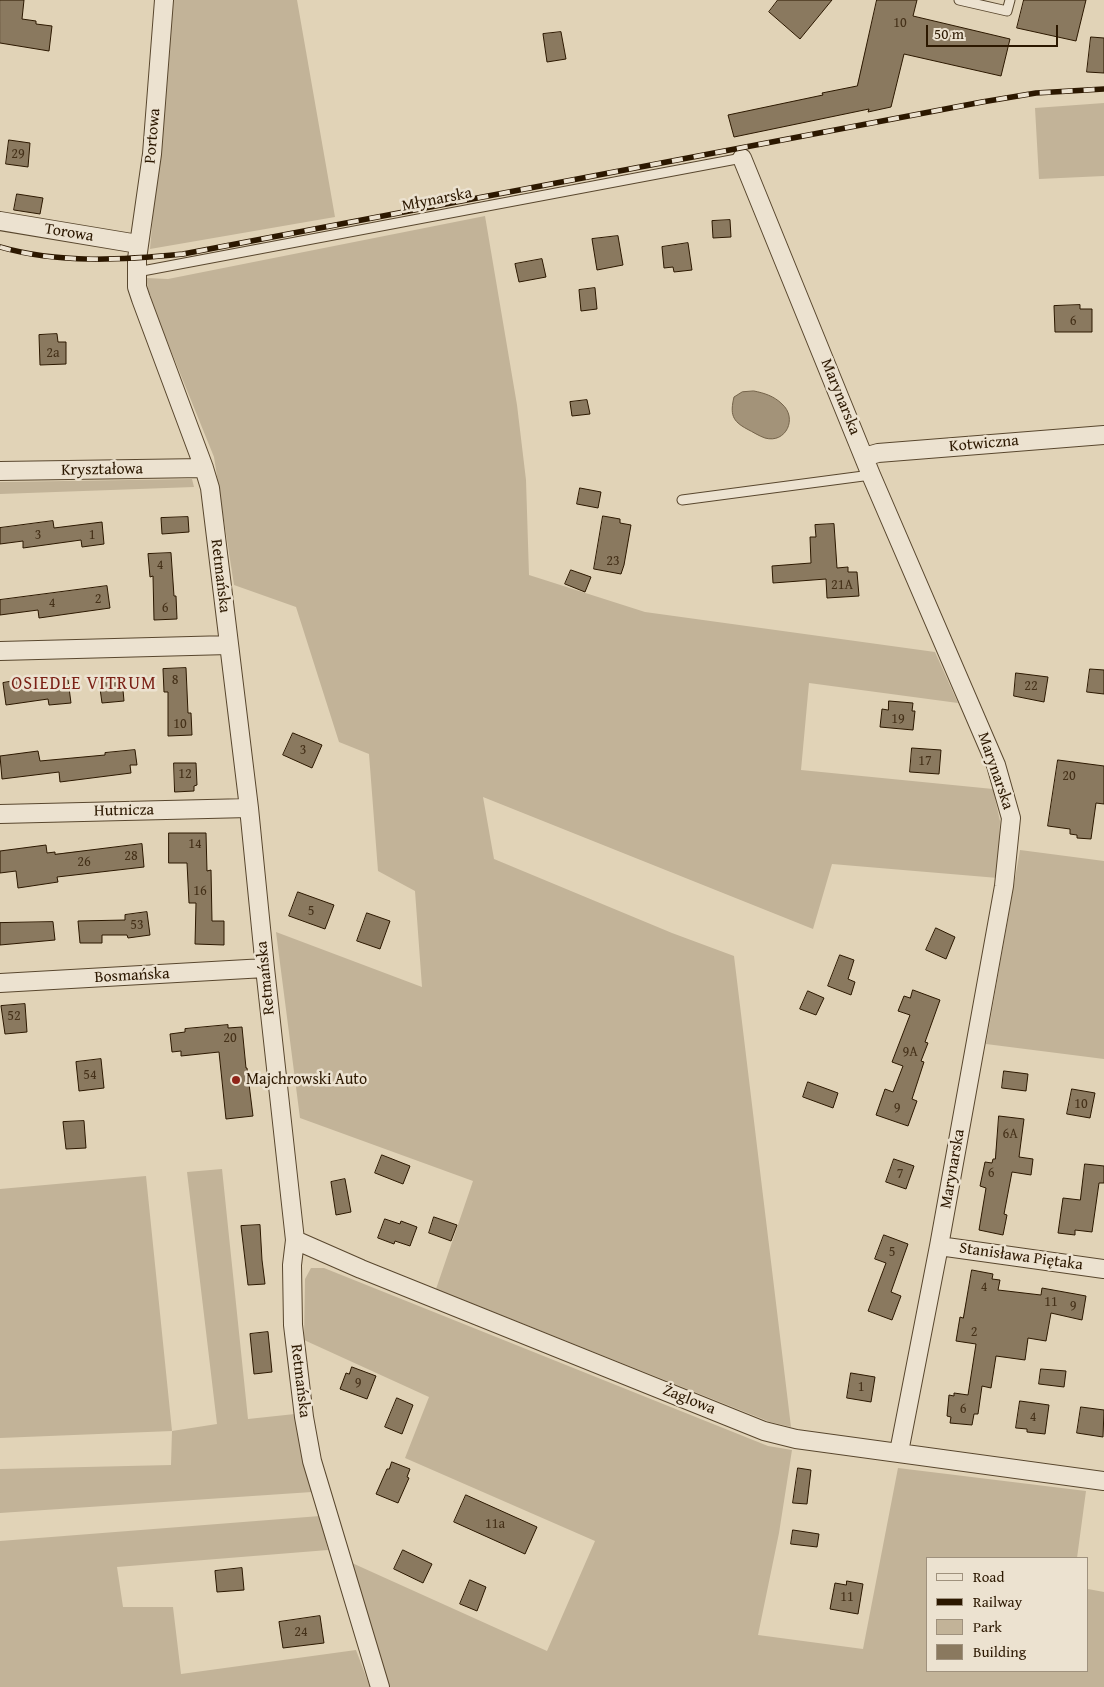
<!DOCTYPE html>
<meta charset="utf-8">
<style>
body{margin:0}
#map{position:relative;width:1104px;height:1687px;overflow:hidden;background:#e1d3b7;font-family:"Gentium Book Plus",serif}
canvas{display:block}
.legend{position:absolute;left:926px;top:1557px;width:162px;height:115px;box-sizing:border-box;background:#ece2d0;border:1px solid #9f917d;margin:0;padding:6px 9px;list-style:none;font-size:15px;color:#2c1800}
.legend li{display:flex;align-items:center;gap:10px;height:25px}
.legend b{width:25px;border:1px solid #9f917d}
.scale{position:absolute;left:926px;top:25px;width:132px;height:22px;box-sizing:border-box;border:2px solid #2c1800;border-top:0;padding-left:6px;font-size:15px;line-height:18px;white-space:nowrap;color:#2c1800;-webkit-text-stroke:4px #ece2d0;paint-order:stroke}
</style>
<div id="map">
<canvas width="1104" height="1687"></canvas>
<ul class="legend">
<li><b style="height:6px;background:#ece2d0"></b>Road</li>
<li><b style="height:6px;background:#2c1800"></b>Railway</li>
<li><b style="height:14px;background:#c2b398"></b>Park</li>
<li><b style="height:14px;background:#8a795f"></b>Building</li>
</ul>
<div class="scale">50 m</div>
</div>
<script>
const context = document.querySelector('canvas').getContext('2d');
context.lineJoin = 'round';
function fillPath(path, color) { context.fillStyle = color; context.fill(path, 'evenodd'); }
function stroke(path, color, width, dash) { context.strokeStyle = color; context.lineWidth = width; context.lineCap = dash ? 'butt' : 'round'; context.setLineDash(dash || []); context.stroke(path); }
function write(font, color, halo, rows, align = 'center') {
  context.font = font + ' "Gentium Book Plus",serif'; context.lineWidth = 5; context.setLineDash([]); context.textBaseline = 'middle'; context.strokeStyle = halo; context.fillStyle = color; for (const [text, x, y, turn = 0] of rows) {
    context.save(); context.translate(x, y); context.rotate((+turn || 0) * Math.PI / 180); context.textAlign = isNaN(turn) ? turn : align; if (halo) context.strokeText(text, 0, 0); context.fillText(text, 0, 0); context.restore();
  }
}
fillPath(new Path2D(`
 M172,0h125l38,217 -185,32z
 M1104,103v73l-65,3 -4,-71z
 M485,216l32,189 9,75 3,95 116,37 290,40 23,51 -149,-20 -8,87 192,19 7,32 -2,57 -166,-14 -19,65 -330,-132 11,62 178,74 62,23 57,471 -21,-5 -334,-133 37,-108 -173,-63 -24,-186 146,55 -7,-96 -37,-20 -9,-117 -30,-12 -43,-135 -62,-22 -20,-128 -64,-158 -4,-21 22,1z
 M192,479l2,8 -194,7v-12z
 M1020,850l84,11v198l-118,-15z
 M222,1169l26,250 47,-5 17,78 -312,21v-44l171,-4 1,-34 -172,7v-249l146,-13 26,255 45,-7 -30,-252z
 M311,1268h13l444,178 24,4 -13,83 -21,102 105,14 35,-181 188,23 -9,67h-149v113h160v-82l16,3v95h-717l-35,-124 195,88 48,-110 -190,-83 24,-61 -125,-57 1,-61z
 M320,1516l8,34 -211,17 6,40h50l8,67 175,-24 14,37h-370v-146z`), '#c2b398');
const water = new Path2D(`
 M754,391c10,2 20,5 28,13 16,14 4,40 -17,34 -6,-2 -12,-6 -18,-9 -15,-8 -17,-15 -13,-32l8,-5z`);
fillPath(water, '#a39379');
stroke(water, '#736249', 1);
const building = new Path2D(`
 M0,0h24l-2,19 14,2v3l16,2 -3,25 -49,-8z
 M778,0h54l-32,39 -31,-27z
 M877,0h40l-4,16 97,23 -9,37 -97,-22 -13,53 -23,5 1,-3 -135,28 -6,-22 95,-20 -1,-2 35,-7z
 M1024,0h62l-10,41 -59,-13z
 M561,32l5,27 -19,3 -4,-28z
 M1091,37l13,1v35l-17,-1z
 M9,140l21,3 -2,24 -22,-3z
 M17,194l26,4 -3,16 -26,-4z
 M730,220l1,17 -18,1 -1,-17z
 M618,236l5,29 -26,5 -5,-31z
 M688,243l4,27 -18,2 -1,-5 -9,1 -2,-21z
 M542,259l4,18 -27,5 -4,-18z
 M595,288l2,21 -16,2 -2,-21z
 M1080,305v4h12v23h-37l-1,-26z
 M57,334l1,8h8v22l-26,1 -1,-30z
 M587,400l3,14 -18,2 -2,-14z
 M580,488l21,4 -3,16 -21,-4z
 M603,516l17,3v4l11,2 -7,40 -3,9 -27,-5z
 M188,517l1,15 -27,2 -1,-16z
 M53,521l1,7 48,-6 2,22 -22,3 -1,-7 -58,8v-7l-23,3v-16z
 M834,524l3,44 11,-1v5h9l2,24 -32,2 -1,-19 -53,4 -1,-17 39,-3 -1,-26h6l-1,-12z
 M171,553l3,43h2l1,23 -23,1 -1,-44 -3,1 -2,-23z
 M571,570l20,7 -6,15 -20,-8z
 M107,586l3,22 -71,10 -1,-8 -38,5v-15z
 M186,668l2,45h3l1,22 -24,1v-44h-4l-1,-23z
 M1090,669l14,1v24l-17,-2z
 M1016,673l32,4 -4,25 -30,-6z
 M25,679l1,5h6l36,-4 3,23 -22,2 -1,-6 -42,6 -3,-22z
 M122,679l2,22 -22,2 -3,-22z
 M889,701l24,2 -1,8h3l-2,19 -33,-3 2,-18 6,1z
 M293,733l29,12 -10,23 -29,-13z
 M912,748l29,2 -2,24 -29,-2z
 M135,750l2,15h-7l1,8 -71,9 -1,-10 -57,7 -2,-23 38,-5 2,10 65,-6v-2z
 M1058,760l46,6v38l-8,-1 -5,36 -14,-1v-3l-7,-1v-5l-22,-3z
 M174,763h22l1,22 -3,1v5l-19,1z
 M169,833h37l1,38 4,-1 1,51h12v24l-29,-1 1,-41h-7l-2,-40h-18z
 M142,844l2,23 -87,10 1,5 -40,6 -2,-17 -16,2v-22l46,-6 1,8 8,-1v2z
 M298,892l36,13 -9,24 -36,-13z
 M147,912l3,23 -22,3 -1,-3h-25v8h-22l-2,-22 47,-1v-5z
 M367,913l23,8 -10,28 -23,-8z
 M53,922l2,18 -55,5v-22z
 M936,928l19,9 -9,22 -20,-9z
 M840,955l14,5 -6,19 7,3 -4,13 -23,-9z
 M913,990l27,10 -15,42 3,1 -7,18 3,1 -12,37 5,2 -9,25 -32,-11 9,-26 8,3 10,-26 -11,-4 18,-47 -12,-4 6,-15 6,2z
 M808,991l16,7 -8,17 -16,-6z
 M25,1004l2,28 -22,2 -4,-28z
 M228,1025v3l14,-1 4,41h1l6,48 -27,3 -7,-67 -38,4v-5l-9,1 -2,-18 15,-2v-3z
 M101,1059l3,29 -25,3 -3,-29z
 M1004,1071l24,3 -2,17 -24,-3z
 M808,1082l30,11 -5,15 -30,-11z
 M1072,1089l23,4 -5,25 -23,-4z
 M999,1116l25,3 -5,38 14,2 -2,16 -19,-3 -8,42 3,1 -4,20 -24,-5 7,-42 -6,-2 5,-24 7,1 1,-4h2z
 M84,1121l2,27 -20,1 -3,-27z
 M382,1155l28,11 -7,18 -28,-11z
 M894,1159l20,7 -8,23 -20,-7z
 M1085,1164l19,2v17h-5l-7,49 -17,-2v5l-17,-2 5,-35 17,2z
 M345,1179l6,33 -15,3 -5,-33z
 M434,1217l23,8 -6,16 -22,-8z
 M385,1219l15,5 1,-3 16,6 -7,19 -15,-5 -1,3 -16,-6z
 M260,1225l2,35 3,24 -17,1 -7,-59z
 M884,1235l24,9 -17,48 10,4 -9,24 -24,-9 18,-48 -11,-4z
 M972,1270l21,4 -1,5 8,1 -2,10 43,5 1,-7 44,8 -4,24 -31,-7 -5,28 -18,-3 -3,22 -29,-4 -5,32 -9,-2 -4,28h-4l-2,11 -22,-2 1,-6 -4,-1 2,-21 5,1v-3l14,2 8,-51 -20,-3 4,-24 3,1z
 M268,1332l4,40 -18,2 -4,-40z
 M352,1367l24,9 -9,23 -27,-10 6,-16 3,1z
 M1041,1369l25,2 -2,16 -25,-3z
 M851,1373l24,4 -4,25 -24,-4z
 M397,1398l16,7 -11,29 -17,-7z
 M1020,1401l29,4 -4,29 -18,-2v-3l-11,-1z
 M1081,1407l23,3 -1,27 -26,-4z
 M392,1462l18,7 -3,8 2,1 -11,25 -22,-9 11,-25h2z
 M798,1468l13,2 -4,34 -14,-1z
 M466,1495l71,32 -12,27 -71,-32z
 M793,1530l26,4 -2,13 -26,-3z
 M403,1550l29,14 -9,19 -29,-14z
 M242,1568l2,22 -27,2 -2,-21z
 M470,1580l16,7 -9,24 -17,-7z
 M847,1581l16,3 -5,30 -28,-5 5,-26 11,2z
 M320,1616l4,27 -41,5 -4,-26z`);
fillPath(building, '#8a795f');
stroke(building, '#2c1800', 1);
const lane = new Path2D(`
 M959,0l48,11 3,-11
 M137,272l605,-114
 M682,500l189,-25`);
const street = new Path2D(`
 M164,0l-12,154 -15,105v28l4,12 63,169 6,20 39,320 16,160 30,272 -3,25 1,60 11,92 8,44 68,226
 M742,158l129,317 125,290 15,53 -7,68 -65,360 -40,206
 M0,221l138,23
 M864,457l14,-4 226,-18
 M0,471l204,-3
 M0,651l229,-6
 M0,814l249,-6
 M0,983l265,-15
 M295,1240l66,29 403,162 32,8 308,42
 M939,1246l165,23`);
stroke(lane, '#59472e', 11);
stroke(street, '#59472e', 20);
stroke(lane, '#ece2d0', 9);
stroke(street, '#ece2d0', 18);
const rail = new Path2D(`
 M0,247c59,17 122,13 183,7l799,-152 54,-9 68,-4`);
stroke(rail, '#2c1800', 5.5);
stroke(rail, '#ece2d0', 4, [11]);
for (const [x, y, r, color] of [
 [236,1080,5,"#8f2418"]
]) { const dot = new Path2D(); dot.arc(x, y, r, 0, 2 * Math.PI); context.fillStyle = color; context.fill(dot); stroke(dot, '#ece2d0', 2); }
write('14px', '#443018', null, [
 ["10",900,23],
 ["29",18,154],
 ["6",1073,321],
 ["2a",53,353],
 ["3",38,535],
 ["1",92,535],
 ["23",613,561],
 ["4",160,565],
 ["21A",842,585],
 ["2",98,599],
 ["4",52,603],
 ["6",165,608],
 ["8",175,680],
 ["22",1031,686],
 ["19",898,719],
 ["10",180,724],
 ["3",303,750],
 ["17",925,761],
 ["12",185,774],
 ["20",1069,776],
 ["14",195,844],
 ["28",131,856],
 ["26",84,862],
 ["16",200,891],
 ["5",311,911],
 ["53",137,925],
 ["52",14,1016],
 ["20",230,1038],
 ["9A",910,1052],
 ["54",90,1075],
 ["10",1081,1104],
 ["9",897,1108],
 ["6A",1010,1134],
 ["6",991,1173],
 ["7",900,1174],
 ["5",892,1252],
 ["4",984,1287],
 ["11",1051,1302],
 ["9",1073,1306],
 ["2",974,1332],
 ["9",358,1383],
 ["1",861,1387],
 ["6",963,1409],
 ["4",1033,1417],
 ["11a",495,1524],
 ["11",847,1597],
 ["24",301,1632]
]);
write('16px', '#2c1800', '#ece2d0', [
 ["Portowa",153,136,-85],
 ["Młynarska",437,200,-11],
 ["Torowa",69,233,9],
 ["Marynarska",840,397,68],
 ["Kotwiczna",984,444,-5],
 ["Kryształowa",102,470,-1],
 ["Retmańska",220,576,83],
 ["Marynarska",995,771,71],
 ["Hutnicza",124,811,-1],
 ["Bosmańska",132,976,-3],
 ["Retmańska",266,978,-96],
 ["Marynarska",953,1169,-80],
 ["Stanisława Piętaka",1021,1257,8],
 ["Retmańska",300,1381,83],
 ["Żaglowa",689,1400,22]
]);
write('16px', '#2c1800', '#ece2d0', [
 ["Majchrowski Auto",246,1080]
], 'left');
context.letterSpacing = '1px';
write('18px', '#7a1f14', '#ece2d0', [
 ["OSIEDLE VITRUM",84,684]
]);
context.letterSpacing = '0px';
</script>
